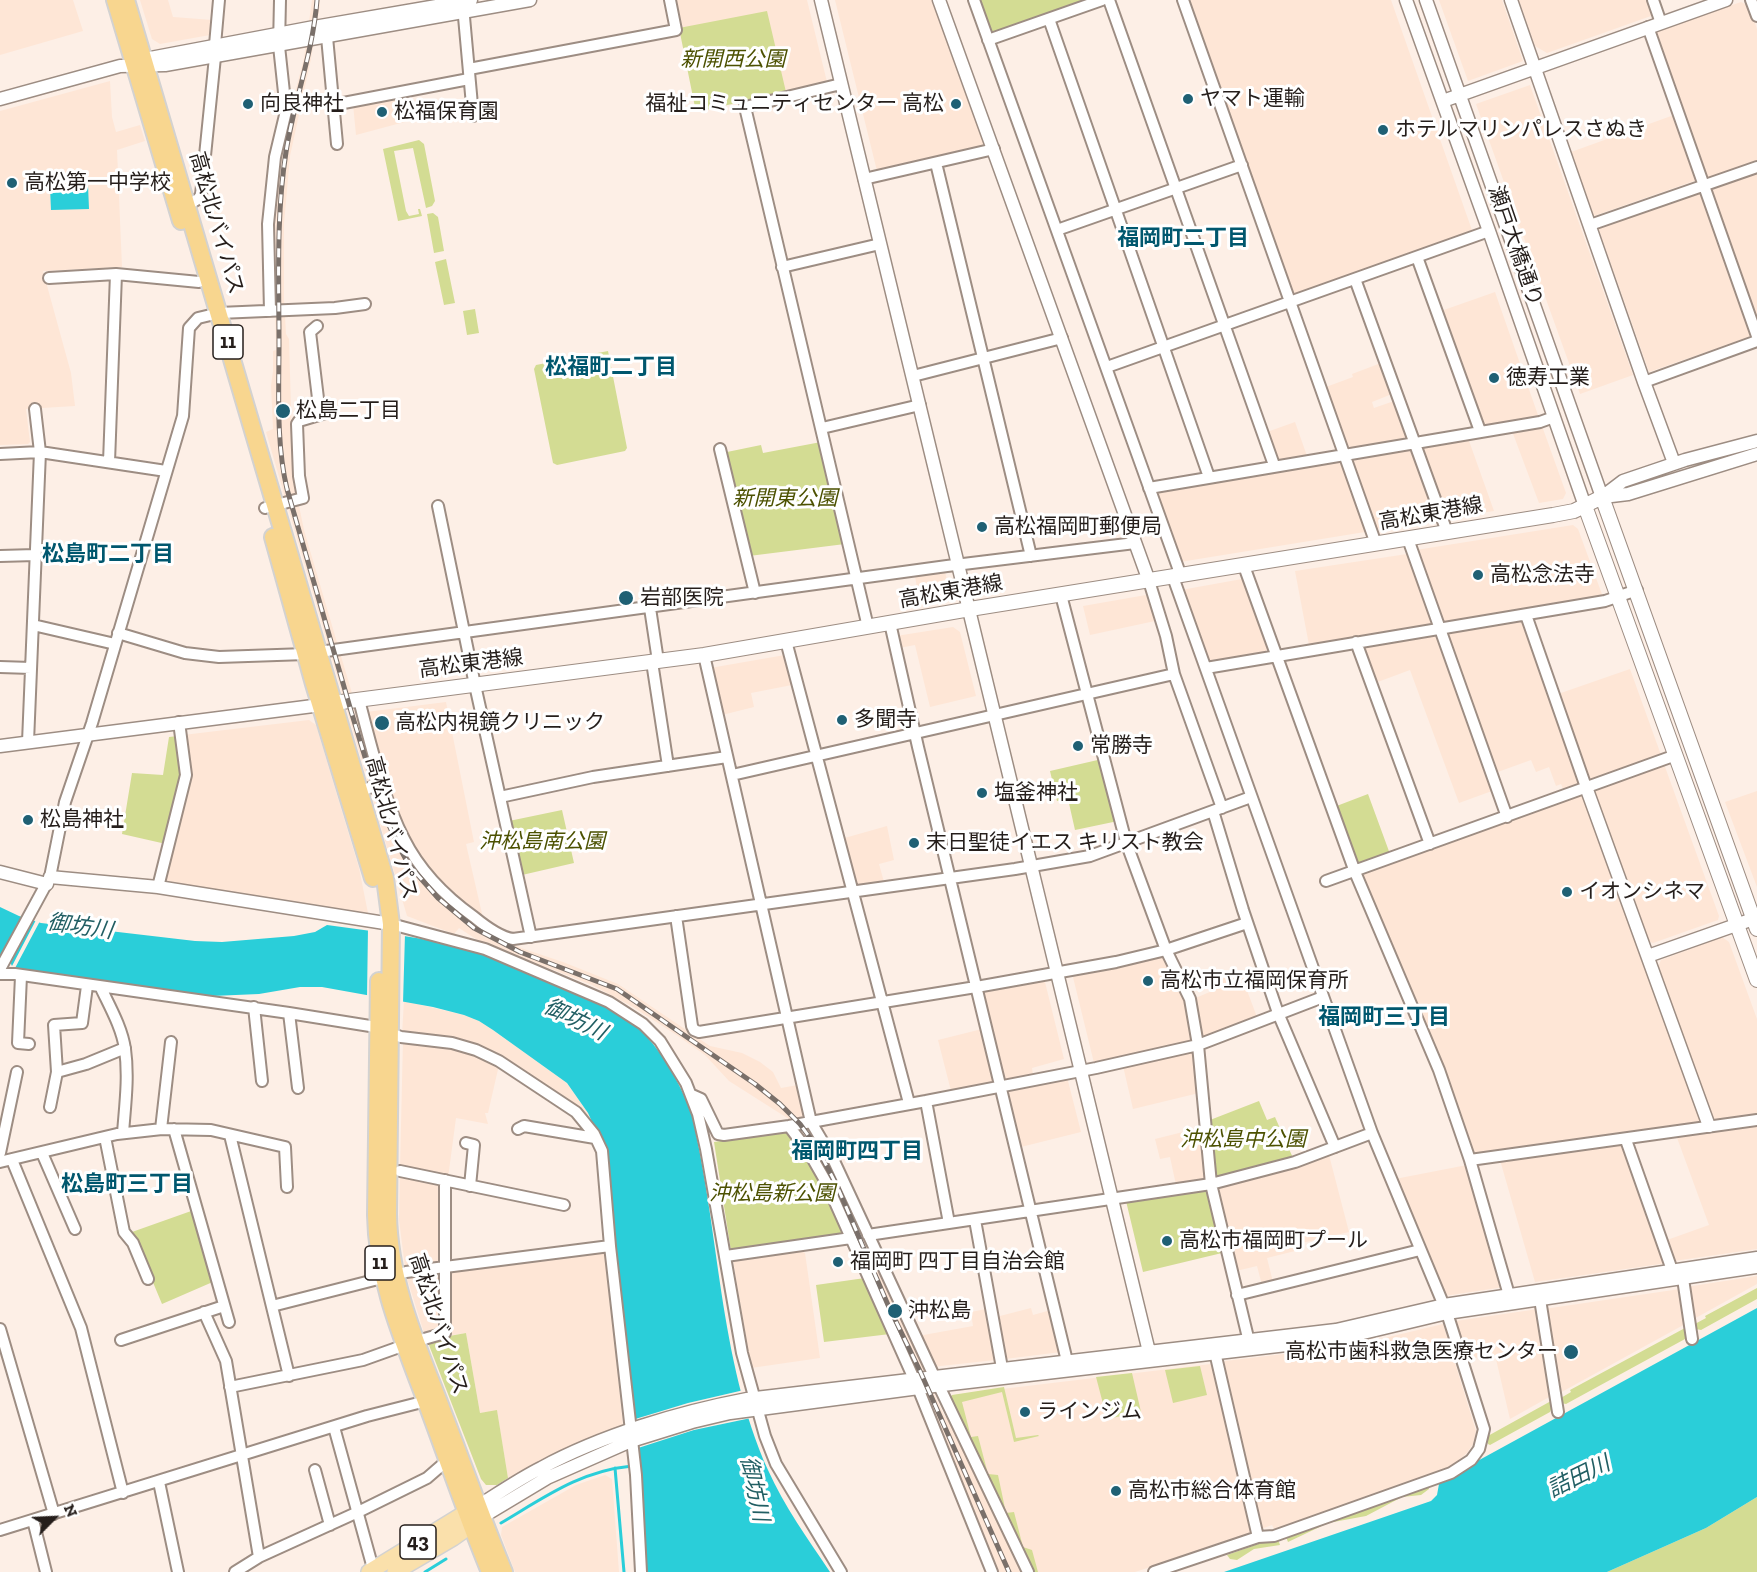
<!DOCTYPE html>
<meta charset="utf-8">
<style>
body{margin:0}
#map{position:relative;width:1757px;height:1572px;overflow:hidden;background:#fdefe6;font-family:"Zilla Slab",serif}
canvas{display:block}
.north{position:absolute;left:24px;top:1488px;width:60px;height:60px;-webkit-text-stroke:4px #fff;paint-order:stroke;rotate:66deg;font-size:16px;font-weight:700;line-height:24px;text-align:center;color:#251e1b}
.north::after{content:'';display:block;margin:auto;width:21px;height:27px;background:#251e1b;clip-path:polygon(50% 0,100% 100%,50% 72%,0 100%)}
</style>
<div id="map">
<canvas width="1757" height="1572"></canvas>
<div class="north">N</div>
</div>
<script>
const context = document.querySelector('canvas').getContext('2d');
context.lineJoin = 'round';
function fillPath(path, color) { context.fillStyle = color; context.fill(path, 'evenodd'); }
function stroke(path, color, width, dash) { context.strokeStyle = color; context.lineWidth = width; context.lineCap = dash ? 'butt' : 'round'; context.setLineDash(dash || []); context.stroke(path); }
function write(font, color, halo, rows, align = 'center') {
  context.font = font + ' "Zilla Slab","Noto Sans JP",serif'; context.lineWidth = 6; context.setLineDash([]); context.textBaseline = 'middle'; context.strokeStyle = halo; context.fillStyle = color; for (const [text, x, y, turn = 0] of rows) {
    context.save(); context.translate(x, y); context.rotate((+turn || 0) * Math.PI / 180); context.textAlign = isNaN(turn) ? turn : align; if (halo) context.strokeText(text, 0, 0); context.fillText(text, 0, 0); context.restore();
  }
}
fillPath(new Path2D(`
 M0,0h73l10,31 -83,24z
 M140,0h28l5,17 39,3 -2,15 -50,9 -8,-5z
 M312,0h8v5l-9,54 -21,97 -6,68v75l2,35 3,5 4,138 11,53 34,116 46,155 16,40 92,93 29,14 42,14 55,22 92,62 32,7 18,9 13,10 8,16 17,-3 7,29 -4,4 25,34 100,215 -3,2 12,27 10,21 3,-1 74,156h-26l-185,-424 -19,-27 -63,-40 -24,-26 -30,-21 -42,-27 -41,-22 -113,-44 -20,-13 -5,6 -47,-18 -141,-484 7,-3 -2,-43 2,-15v-20l3,-1 -3,-127 6,-68 25,-97z
 M673,0h134l20,82 -41,10 -107,-64z
 M835,0h98l52,143 -2,4 -106,24z
 M1190,0h201l82,233 -175,62 -5,-3z
 M1439,0h63l21,61 -55,20z
 M1519,0h132l3,9 -3,7 -104,37 -12,-7z
 M1741,2l8,4 8,23v132l-51,17 -52,-146z
 M110,81l2,36 4,15 24,-7 5,16 -28,9 5,117 -79,4 28,102 4,33 -49,3 4,33 -2,2 -28,1v-334z
 M1530,85l103,290 -53,19 -104,-290z
 M407,94l5,26 -56,15 -3,-31z
 M1674,115l23,65 -103,36 -23,-64z
 M1757,173v150l-47,-134z
 M1702,191l50,145 -103,36 -51,-145z
 M1495,292l44,126 -54,9 -5,-3 -39,-113z
 M1381,363l11,31 -20,8 2,6 20,-7 12,35 -3,5 -51,7 -5,-3 -21,-58 27,-10 -1,-3z
 M1295,422l12,34 -27,5 -4,-3 -9,-26z
 M1542,426l24,67 -3,6 -24,4 -27,-72z
 M1468,438l26,73 -49,7 -25,-68 3,-5z
 M1406,448l5,3 25,68 -60,10 -25,-69 2,-3z
 M1336,460l5,3 24,69 -185,30 -24,-68 3,-5z
 M1573,525l5,4 25,68 -156,26 -5,-4 -26,-69z
 M1407,554l25,68 -3,3 -120,20 -14,-74z
 M945,572l6,24 -4,5 -27,5 -5,-30z
 M1242,579l25,70 -2,4 -56,10 -28,-73z
 M1146,595l9,26 -65,14 -7,-29z
 M1519,619l5,3 56,160 -1,3 -15,6 -3,-7 -5,2 -7,-19 -13,5 -5,-12 -36,13 -50,-137 3,-5z
 M953,627l7,5 16,64 -46,11 -15,-62 -16,3 -3,-12z
 M1432,633l5,3 55,155 -33,12 -49,-133 -35,13 -12,-34 3,-4z
 M785,655l7,30 -41,8 3,14 -32,8 -12,-47z
 M1630,669l31,86 -67,25 -5,-2 -31,-84z
 M446,702l28,140 -8,2 17,74 -38,-32 -20,-25 -17,-24 -14,-33 -28,-92z
 M309,720l7,5 43,143 9,45 -202,-31 -2,-3 19,-144z
 M1664,764l55,152 -1,4 -65,23 -5,-2 -54,-148 2,-4z
 M1757,791v96l-32,-85z
 M1580,794l6,2 115,323 -3,5 -226,31 -110,-277 2,-5z
 M887,826l7,34 -15,4 5,18 -27,4 -16,-47z
 M1722,937l7,5 28,77v97l-39,5 -6,-4 -54,-150 3,-7z
 M1165,954l21,43 8,45 -100,21 -22,-90z
 M1240,972l17,45 -56,22 -8,-40 24,-10 -3,-7z
 M1044,978l20,81 -32,9 1,7 -26,5 -4,-3 -21,-85 2,-4z
 M404,1001l60,14 15,6 14,9 74,53 21,30 7,15 -93,-68 -100,-26z
 M982,1029l12,50 -3,4 -40,8 -13,-51z
 M403,1040l49,5 47,20 -11,48h-3l3,11 -32,-6 -8,60 -48,-10z
 M1190,1051l5,3 4,39 -66,16 -10,-43z
 M1067,1077l14,55 -60,15 -15,-54 3,-4z
 M1757,1124v125l-83,12 -7,-21 42,-15 -33,-90z
 M1203,1127l4,51 -4,3 -27,4 -6,-28 -10,2 -5,-20z
 M1620,1143l4,3 43,117 -132,19 -35,-122z
 M1329,1155l20,77 -56,13 2,6 -28,7 6,24 -11,3 -5,-19 -21,5 -20,-80 3,-4 82,-21z
 M1467,1165l37,122 -60,9 -49,-117z
 M400,1173l42,9v81l-37,4 -6,-47z
 M799,1250l6,3 15,105 -69,10 -18,-108z
 M606,1252l17,174 -46,17 -69,35 -11,-67 -17,2 -14,-80 -19,3 -1,-66z
 M441,1270l2,62 -18,4 -19,-61z
 M1757,1276v8l-65,36 -6,-33z
 M1680,1289l7,34 -129,71 -14,-85z
 M1031,1308l2,7 18,-5 10,42 -56,7 -9,-42z
 M986,1309l9,51 -63,7 -14,-31 55,-10 -2,-14z
 M1538,1309l13,87 -41,23 -15,-64 -28,4 -11,-38z
 M1443,1324l33,107 -3,13 -6,9 -16,14 -172,63 -5,-1 -2,-4 -11,4 -40,-163 4,-5 126,-15z
 M1211,1364l40,164 -2,7 -114,37h-103l-82,-174 2,-3z
 M605,1475l7,4 7,93h-104l-14,-37 1,-8 74,-42z`), '#fee6d6');
fillPath(new Path2D(`
 M978,0h109l-93,34 -5,-3z
 M767,11l19,81 -90,20 -17,-84z
 M419,140l5,4 11,57 -3,5 -6,2 -13,-60 -19,3 12,60 3,5 10,-2 -1,-5h2l2,7 -24,5 -15,-72z
 M433,213l5,4 6,34 -10,2 -7,-39z
 M446,259l9,44 -11,2 -9,-43z
 M475,309l4,24 -12,2 -4,-24z
 M608,351l19,97 -2,3 -68,14 -4,-2 -19,-94 2,-4z
 M821,442l24,102 -96,12 -24,-101 2,-3 34,-7 2,8z
 M178,736l5,39 -17,69 -44,-10 10,-61 31,2 6,-38z
 M1102,759l16,62 -43,9 -7,-31 -11,2 -7,-30z
 M1368,794l22,60 -29,11 -6,-2 -21,-56z
 M562,810l12,53 -52,12 -13,-54z
 M1259,1101l8,19 8,-3 18,41 -78,22 -5,-60z
 M788,1131l28,40 29,63 -114,17 -17,-109z
 M1203,1189l6,4 13,60 -79,19 -17,-71z
 M194,1210l21,71 -53,23 -30,-72z
 M865,1278l25,56 -66,8 -8,-57z
 M1757,1288v11l-56,31 -5,-1 -3,-4 13,-7 -1,-2z
 M1685,1328l2,2 -2,9 -119,65 -5,-1 -2,-4 12,-7 -1,-2z
 M466,1333l14,80 17,-3 11,68 -11,7h-11l-5,-6 -54,-139z
 M1200,1366l7,29 -34,8 -8,-33z
 M1132,1373l9,39 -34,7 -11,-42z
 M1004,1387l12,51 22,-3 1,1 -25,6 -12,-50 -40,10 9,35 7,-1 10,38 10,1 8,38 8,-1 9,35 9,3 6,22h-6l-82,-174 2,-3z
 M1551,1401l1,6 -2,5 -60,33 -2,-1 -2,-7z
 M1429,1484v5l-8,6 -19,2 -36,19 -38,7 -40,19 -2,-5 -8,2 2,6 -26,4 -17,11 -7,-1 -3,-4z
 M1757,1497v75h-150l99,-44z`), '#d3dc93');
fillPath(new Path2D(`
 M88,185l1,24 -38,1 -1,-23z
 M0,907l19,9 22,7 154,18 27,1 72,-6 21,-4 12,-7c49,7 99,12 147,26 29,9 57,24 84,35 26,11 55,20 77,39 26,23 44,56 56,87 29,118 27,246 77,358 16,36 40,69 62,102h-185l-41,-424 -16,-35 -21,-30 -74,-53 -14,-9 -15,-6 -31,-8 -111,-20h-22l-41,7 -47,2 -193,-25 -19,-8z
 M1757,1308v189l-51,31 -99,44h-383l207,-71 6,-6 2,-11 27,-14 6,-6z`), '#2aced9');
fillPath(new Path2D(`
 M23,916l10,3 -23,43 2,4 24,-46 4,1 -26,49 -14,-5v-6z
 M368,928l37,6 -2,69 -36,-6z
 M744,1390l7,28 -57,12 -59,19 -3,-29 56,-17z`), '#fdefe6');
stroke(new Path2D(`
 M615,1468l9,104
 M501,1523c44,-26 79,-52 131,-57
 M425,1572l21,-13`), '#2aced9', 3);
const minor = new Path2D(`
 M974,0l207,576
 M1109,0l165,465
 M1183,0l193,544
 M1653,0l8,23
 M1751,0l6,16
 M463,6l10,110
 M1049,19l160,458
 M1648,27l109,309
 M327,37l10,107
 M988,40l114,-40
 M215,45l4,-45
 M469,69l207,-39 -6,-30
 M841,84l-96,23 123,520
 M333,105l136,-26
 M936,163l95,393
 M864,179l130,-30
 M188,205l10,-6 3,-4 14,-138
 M1590,225l167,-58
 M1057,230l185,-65
 M1417,257l63,174
 M782,267l98,-23
 M49,278l67,-4
 M1355,279l92,253
 M270,311l-2,-87 7,-67 11,-46 -7,-65 1,-46
 M317,326l-7,6 10,83
 M1107,367l382,-136
 M913,376l149,-38
 M1644,382l113,-41
 M822,428l98,-23
 M720,449l35,144
 M0,454l40,-2 126,19
 M109,462l7,-188 83,8
 M1149,488l391,-66 14,-5
 M438,506l37,179 56,252
 M265,508l38,-10 -4,-22 -2,-52 2,-3 30,-9
 M1408,539l99,278
 M0,556l35,-1
 M1244,566l111,306 84,198 31,90 39,135
 M1149,581l17,55 8,38 48,134
 M1061,595l65,247 40,108 24,49 8,46 13,139 39,162
 M650,608l8,53
 M1526,615l60,172
 M890,623l28,124 149,614
 M33,625l82,19
 M118,633l67,20 34,4 87,-3
 M786,641l123,462
 M1356,642l74,202
 M319,652l628,-86 188,-23
 M704,655l107,467 23,39 100,215
 M652,662l16,104
 M0,667l31,1
 M1206,668l399,-67 32,-11
 M359,700c11,42 25,101 45,139 16,32 42,58 70,78 11,9 25,20 39,22l502,-70 75,-13 161,-59
 M28,742l12,-290 -5,-43
 M732,775l442,-101
 M355,793l28,-10
 M500,797l93,-20 134,-20
 M1213,811l30,99 35,103 57,134
 M1326,881l350,-126
 M158,887l28,-112 -7,-53
 M676,916l16,110 2,4 5,2 283,-46 134,-24 50,-12 81,-27
 M391,924l94,25 124,53 34,22 17,17 26,42 12,31 8,35 36,204 23,83 11,28 65,108
 M0,969l50,-92 15,-75 27,-79 91,-307 6,-88 9,-10 21,-5 116,-5 30,-4
 M0,974h15l274,39 81,13 31,11 51,6 24,7 23,11 77,51 18,22 8,17 8,95 26,229 5,97
 M21,976l-3,67 11,1
 M101,988c9,19 21,40 24,61 4,28 0,57 -2,84
 M254,1007l8,74
 M289,1013l9,75
 M57,1072l-3,-47 28,-2 5,-37
 M692,1095l9,4 17,35 6,1 65,-9 137,-25 170,-33 102,-23 125,-48
 M926,1101l23,122
 M50,1107l7,-35 29,-8 39,-16
 M789,1126l21,28 16,28 92,206 74,184
 M161,1129l10,-87
 M174,1129l55,193
 M518,1129l6,-3 71,12
 M230,1135l59,241
 M105,1137l19,95 9,11 15,36
 M1626,1140l46,130
 M466,1143l8,2 -4,41
 M0,1153l17,-81
 M42,1153l33,76
 M12,1160l69,168 42,165
 M1470,1160l287,-40
 M0,1162l117,-28 45,-5 49,1 74,17 2,40
 M400,1171l164,34
 M975,1220l27,148
 M868,1235l343,-51 84,-22 77,-29
 M726,1256l125,-18
 M1682,1272l10,67
 M1539,1293l19,119
 M1237,1295l183,-45
 M272,1306l134,-34 204,-26
 M204,1312l22,49 33,196
 M0,1329l54,185
 M121,1340l103,-34
 M417,1341l28,-8v-153
 M1214,1348l44,189
 M939,1386l89,186
 M230,1387l133,-27 42,-15
 M334,1427l40,145
 M315,1470l15,55
 M159,1482l19,90
 M33,1520l13,52
 M0,1530l367,-114 63,-16
 M235,1572l24,-15 99,-45 69,-34 15,-13 7,-2
 M1154,1572l104,-35 16,-1 177,-63 20,-13 8,-11 5,-20 -37,-116 -75,-180 -199,-556`);
const tertiary = new Path2D(`
 M821,0l330,1360
 M939,0l210,581
 M1406,0l83,231 96,275
 M1426,0l176,497
 M1511,0l133,382 30,81
 M136,63l9,-4 169,-32 157,-27
 M0,99l120,-33 45,-1 365,-65
 M1443,101l283,-101
 M1602,497l21,-16 62,-21 72,-19
 M1603,497l25,-3 129,-40
 M0,746l321,-41
 M1586,787l123,339
 M0,872l47,12
 M50,877l108,10 233,37
 M1648,956l105,-37
 M478,1506c21,-13 41,-27 63,-38 61,-33 138,-56 206,-69l589,-69 108,-25 313,-47
 M482,1517l65,-39 84,-37 61,-19 38,-9 204,-27 404,-47 109,-26 310,-46`);
const secondary = new Path2D(`
 M1585,506l172,474
 M326,704l378,-49 266,-46 583,-94 21,-4 28,-14 155,432`);
const primary = new Path2D(`
 M369,1572l106,-65
 M395,1572l58,-34 27,-19`);
const trunk = new Path2D(`
 M115,0l66,221
 M126,0l259,878 6,46 -3,290c1,69 30,133 54,196 21,54 40,109 62,162
 M273,537l41,147 59,194
 M379,981l-3,234c1,67 28,127 51,189 21,56 40,113 63,168`);
stroke(minor, '#9d8d83', 14);
stroke(tertiary, '#9d8d83', 15);
stroke(secondary, '#9d8d83', 16);
stroke(primary, '#d3d2d1', 18);
stroke(trunk, '#d3d2d1', 20);
stroke(minor, '#fff', 10);
stroke(tertiary, '#fff', 12);
stroke(secondary, '#fff', 14);
stroke(primary, '#fae0ab', 15);
stroke(trunk, '#f8d68f', 16);
const rail = new Path2D(`
 M317,0c-4,52 -23,101 -31,152 -10,63 -7,128 -7,192 0,47 -3,99 8,145l64,222 28,92 19,42 11,20 29,33 36,30 46,24 97,37 138,95 25,20 20,20 18,25 20,39 50,117 32,66 89,201`);
stroke(rail, '#7a706a', 5);
stroke(rail, '#fff', 3, [9]);
for (const [x, y, r, color] of [
 [1188,99,6,"#1f6074"],
 [248,104,6,"#1f6074"],
 [956,104,6,"#1f6074"],
 [382,112,6,"#1f6074"],
 [1383,130,6,"#1f6074"],
 [12,183,6,"#1f6074"],
 [1494,378,6,"#1f6074"],
 [283,411,8,"#1f6074"],
 [982,527,6,"#1f6074"],
 [1478,575,6,"#1f6074"],
 [626,598,8,"#1f6074"],
 [842,720,6,"#1f6074"],
 [382,723,8,"#1f6074"],
 [1078,746,6,"#1f6074"],
 [982,793,6,"#1f6074"],
 [28,820,6,"#1f6074"],
 [914,843,6,"#1f6074"],
 [1567,892,6,"#1f6074"],
 [1148,981,6,"#1f6074"],
 [1167,1241,6,"#1f6074"],
 [838,1262,6,"#1f6074"],
 [895,1311,8,"#1f6074"],
 [1571,1352,8,"#1f6074"],
 [1025,1412,6,"#1f6074"],
 [1116,1491,6,"#1f6074"]
]) { const dot = new Path2D(); dot.arc(x, y, r, 0, 2 * Math.PI); context.fillStyle = color; context.fill(dot); stroke(dot, '#fff', 2); }
for (const [x, y, w] of [
 [228,342,30],
 [380,1263,30],
 [418,1542,36]
]) { const box = new Path2D(); box.roundRect(x - w / 2, y - 17, w, 34, 4.5); context.fillStyle = '#fff'; context.fill(box); stroke(box, '#251e1b', 1.5); }
write('bold 20px', '#251e1b', null, [
 ["11",228,342],
 ["11",380,1263],
 ["43",418,1542]
]);
write('italic 21px', '#4c5101', '#fff', [
 ["新開西公園",733,60],
 ["新開東公園",785,499],
 ["沖松島南公園",542,842],
 ["沖松島中公園",1243,1140],
 ["沖松島新公園",772,1194]
]);
write('21px', '#251e1b', '#fff', [
 ["ヤマト運輸",1200,99],
 ["向良神社",260,104],
 ["福祉コミュニティセンター 高松",944,104,"right"],
 ["松福保育園",394,112],
 ["ホテルマリンパレスさぬき",1395,130],
 ["高松第一中学校",24,183],
 ["徳寿工業",1506,378],
 ["松島二丁目",296,411],
 ["高松福岡町郵便局",994,527],
 ["高松念法寺",1490,575],
 ["岩部医院",640,598],
 ["多聞寺",854,720],
 ["高松内視鏡クリニック",395,723],
 ["常勝寺",1090,746],
 ["塩釜神社",994,793],
 ["松島神社",40,820],
 ["末日聖徒イエス キリスト教会",926,843],
 ["イオンシネマ",1579,892],
 ["高松市立福岡保育所",1160,981],
 ["高松市福岡町プール",1179,1241],
 ["福岡町 四丁目自治会館",850,1262],
 ["沖松島",908,1311],
 ["高松市歯科救急医療センター",1558,1352,"right"],
 ["ラインジム",1037,1412],
 ["高松市総合体育館",1128,1491]
], 'left');
write('21px', '#251e1b', '#fff', [
 ["高松北バイパス",216,223,74],
 ["瀬戸大橋通り",1515,246,71],
 ["高松東港線",1431,514,-10],
 ["高松東港線",951,592,-10],
 ["高松東港線",471,664,-7],
 ["高松北バイパス",391,828,75],
 ["高松北バイパス",438,1324,72]
]);
write('bold 22px', '#00576e', '#fff', [
 ["福岡町二丁目",1183,239],
 ["松福町二丁目",611,368],
 ["松島町二丁目",108,555],
 ["福岡町三丁目",1384,1018],
 ["福岡町四丁目",857,1152],
 ["松島町三丁目",127,1185]
]);
write('italic 22px', '#225f64', '#fff', [
 ["御坊川",80,927,8],
 ["御坊川",575,1020,26],
 ["詰田川",1579,1477,-26],
 ["御坊川",754,1489,78]
]);
</script>
